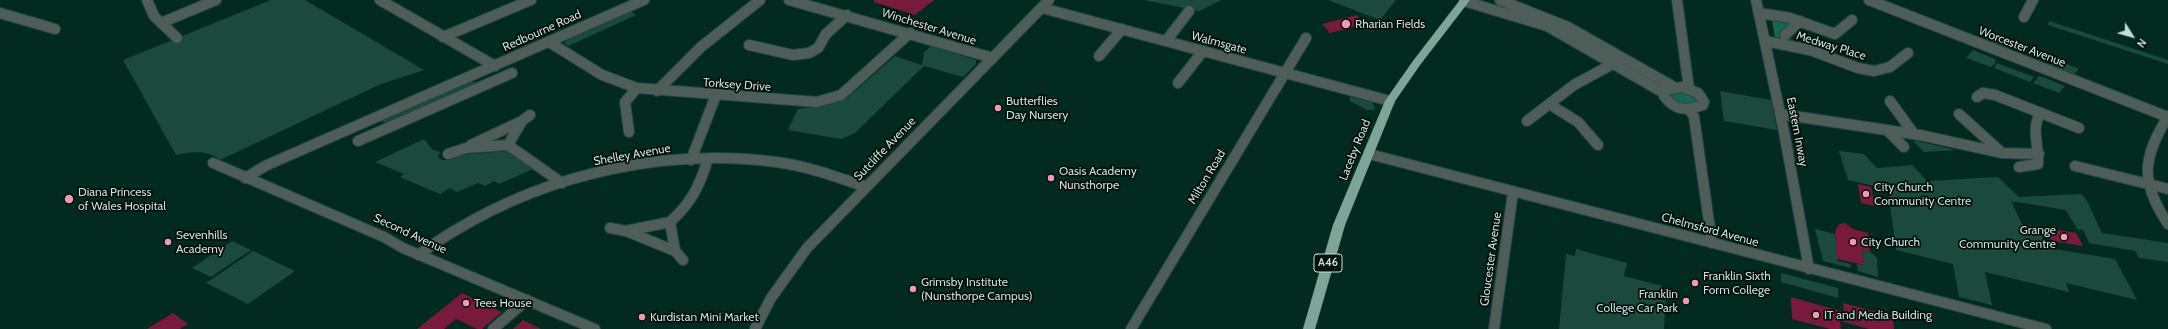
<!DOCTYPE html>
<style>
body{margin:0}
#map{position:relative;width:2168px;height:329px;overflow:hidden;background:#022a21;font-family:Cabin,sans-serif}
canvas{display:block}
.north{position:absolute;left:2112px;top:16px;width:40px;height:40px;-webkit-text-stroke:3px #020f0b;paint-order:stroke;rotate:127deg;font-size:11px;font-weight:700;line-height:16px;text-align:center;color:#c9ddd7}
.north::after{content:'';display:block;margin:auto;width:14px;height:18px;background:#c9ddd7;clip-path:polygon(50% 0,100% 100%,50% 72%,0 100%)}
</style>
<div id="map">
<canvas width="2168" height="329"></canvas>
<div class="north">N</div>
</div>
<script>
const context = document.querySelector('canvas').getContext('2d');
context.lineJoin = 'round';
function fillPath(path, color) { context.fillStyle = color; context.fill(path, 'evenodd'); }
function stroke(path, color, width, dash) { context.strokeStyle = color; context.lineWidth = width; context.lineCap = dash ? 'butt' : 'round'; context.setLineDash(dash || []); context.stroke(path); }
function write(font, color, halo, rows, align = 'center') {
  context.font = font + ' Cabin,sans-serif'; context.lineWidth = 3.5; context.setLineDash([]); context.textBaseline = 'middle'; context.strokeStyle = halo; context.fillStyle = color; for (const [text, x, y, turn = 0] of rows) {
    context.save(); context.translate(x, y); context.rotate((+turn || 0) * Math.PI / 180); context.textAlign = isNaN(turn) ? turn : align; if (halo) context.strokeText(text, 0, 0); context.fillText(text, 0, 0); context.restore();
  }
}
fillPath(new Path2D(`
 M271,0h34l119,70 -43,14 -161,76c-13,-11 -29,-8 -44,-5l-53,-95z
 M1144,0h77l-22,11z
 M1328,0h68l-16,20z
 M630,11l6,4 -68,31 -4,-3 3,-3z
 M2049,21l119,39v4l-120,-39z
 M1988,34l23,9 -6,7 -23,-9z
 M931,46l45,14v4l-13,13 -39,-11 -69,67 -14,6 -53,-9 10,-21 30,-4 19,-7 48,-42 27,9 2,-10 -2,-1z
 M1973,50l22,9 1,3 -5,5 -25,-9z
 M2055,59l24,10 -6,7 -24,-9z
 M1997,63l37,14 -4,5 -36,-14z
 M2039,76l4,1 22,9 -6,7 -26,-10z
 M469,81l8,2 -89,41 -5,-2v-3z
 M1720,91l51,9 6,30 -53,-9z
 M1350,97l22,5 3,6 -1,2h-7l-17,-9z
 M424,139l9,11 7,2 -2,5 4,3h8l10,-5 47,-4 26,18 -34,15 -5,-3 -9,5 -7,-3 -21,9 -7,-4 -10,6 -40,-17 4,-3 -29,-12z
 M1913,141h4l39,9 -32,2z
 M1839,151l25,3 13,14 35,-3 15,16 71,-4 21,20 63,-3 5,7 15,32 66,10v19l-29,-4 -4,-7 -46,-8 -6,-13 -6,-1 -11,-19 -55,-9 11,23 16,3 10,21 67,11 22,41 -71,-17 3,9 -84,-20 7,33 -33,-8 -6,-33 -57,-14 -8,-61 -40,-9z
 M1815,229l20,5 3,27 12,3 1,4 -28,-7z
 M232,241l19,9 -40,27 -19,-9z
 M1576,249l51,14 -3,13 38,10 1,3 3,1 -2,39h-105l7,-75 9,2z
 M1862,250l8,2 7,6 1,19 -20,-6 -1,-7 6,1z
 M253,251l42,20 -47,33 -42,-21z
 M1781,273l57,15v10l-57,-16z`), '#1c493e');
fillPath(new Path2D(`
 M1772,20l21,3 -3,14 3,6 -18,-5z
 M1679,89l22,11 -9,7 -22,-7 -1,-8z`), '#186554');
fillPath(new Path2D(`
 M874,0h60l-19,15 -41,-13z
 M1357,15l9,9 -36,9 -8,-9z
 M1858,184l13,3 4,19 -14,-3z
 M1845,223l8,6 15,4 2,19 -8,-2 2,15 -27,-6 -2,-28 4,-7z
 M2044,228l32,5 7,13 -31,-5z
 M462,293l40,19 -20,17h-5l-21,-10 -12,10h-27z
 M1791,297l53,15 -1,-9 50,13 1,13h-25l-29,-8 1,8h-11l-38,-10z
 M173,313l15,11 -8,5h-33z
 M523,320l18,9h-28z`), '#771a3b');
const minor = new Path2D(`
 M147,0l7,16 23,22
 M380,0l115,66
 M1500,0l68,27 106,60
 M1677,0l12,89
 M1756,0l28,132 25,137
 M1869,0l299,117
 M1464,1l83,25 117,67
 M1042,8l348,93
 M0,13l55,16
 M1759,13l31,5 45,16 17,-14
 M2024,17l9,-17
 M161,23l55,-23
 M1785,35l15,-14
 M443,37l88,-37
 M1166,41l23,-30
 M1765,41l45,9 48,18 16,3 16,-4 18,-14
 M549,42l53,33 35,13 180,14 24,-7 69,-62
 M749,45l44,10 16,-2 9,-5 8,-14 21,-19
 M1099,56l23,-27
 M1178,83l25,-32
 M1682,87l16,6 6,9 -1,3c-16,6 -28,6 -39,-9l1,-6z
 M657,91l44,-44 59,-47
 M1977,97l6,-4 12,2 84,33
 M1890,101l24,33
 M1549,104l29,18 20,23
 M1690,110l4,7 18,126
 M1780,114l140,21 82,18 37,1
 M1959,114l43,39
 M2168,116c-26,43 -28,66 0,108
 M1527,121l47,-36 44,-24
 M629,132l-4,-30 12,-14
 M1889,132l15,15
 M358,141l154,-68
 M471,145l51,-24 8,-6
 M508,145l14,-24
 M448,154l18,-6 42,-3 54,38
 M691,160l25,-65
 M213,163l171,74 19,11 192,81
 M2075,166l93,23
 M2019,167l19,-3c1,-18 -7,-35 2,-51
 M245,178l22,-13 377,-165
 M610,228l16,3 49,20
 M626,231l44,-9
 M418,255c12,-8 25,-18 38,-25 94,-57 211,-82 320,-68 31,4 61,15 90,25
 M683,260l-8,-9 -5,-29c22,-20 29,-35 38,-63
 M493,329l34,-29
 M1131,329l175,-291
 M1494,329l19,-137`);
const tertiary = new Path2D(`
 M789,0l204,58
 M1369,154l677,175
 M755,329l16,-31 36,-50 242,-248`);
const trunk = new Path2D(`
 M1460,0h10l-50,65 -25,36 -50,124 -30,104h-12l30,-104 52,-124 28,-40z`);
stroke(minor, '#22473e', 12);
stroke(tertiary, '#22473e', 12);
stroke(trunk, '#22473e', 1);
stroke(minor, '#4e5d58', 10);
stroke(tertiary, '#4e5d58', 10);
fillPath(trunk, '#7fa498');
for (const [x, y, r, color] of [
 [1346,24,5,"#f29aaf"],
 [998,108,4,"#f29aaf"],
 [1051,178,4,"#f29aaf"],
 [1866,194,4,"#f29aaf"],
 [69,199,5,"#f29aaf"],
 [2064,237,4,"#f29aaf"],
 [168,242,4,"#f29aaf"],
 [1853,242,4,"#f29aaf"],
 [1695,283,4,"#f29aaf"],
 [913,289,4,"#f29aaf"],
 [1686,301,4,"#f29aaf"],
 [466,303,4,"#f29aaf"],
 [1816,315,4,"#f29aaf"],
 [642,317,4,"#f29aaf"]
]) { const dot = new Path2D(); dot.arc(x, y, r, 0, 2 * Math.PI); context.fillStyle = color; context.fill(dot); stroke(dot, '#020f0b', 1.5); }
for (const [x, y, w] of [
 [1328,263,28]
]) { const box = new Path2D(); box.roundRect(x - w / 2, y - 9, w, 18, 3); context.fillStyle = '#020f0b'; context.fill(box); stroke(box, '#c9ddd7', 1); }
write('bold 11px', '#c9ddd7', null, [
 ["A46",1328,263]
]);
write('12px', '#c9ddd7', '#020f0b', [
 ["Rharian Fields",1355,24],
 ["Butterflies",1006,101],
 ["Day Nursery",1006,115],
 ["Oasis Academy",1059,171],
 ["Nunsthorpe",1059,185],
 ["City Church",1874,187],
 ["Community Centre",1874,201],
 ["Diana Princess",78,192],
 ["of Wales Hospital",78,206],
 ["Grange",2056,230,"right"],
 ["Community Centre",2056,244,"right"],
 ["Sevenhills",176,235],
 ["Academy",176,249],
 ["City Church",1861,242],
 ["Franklin Sixth",1703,276],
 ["Form College",1703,290],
 ["Grimsby Institute",921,282],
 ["(Nunsthorpe Campus)",921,296],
 ["Franklin",1678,294,"right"],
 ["College Car Park",1678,308,"right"],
 ["Tees House",474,303],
 ["IT and Media Building",1824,315],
 ["Kurdistan Mini Market",650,317]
], 'left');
write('12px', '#c9ddd7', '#020f0b', [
 ["Winchester Avenue",929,27,17],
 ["Redbourne Road",542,31,-24],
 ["Walmsgate",1219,43,15],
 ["Medway Place",1831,46,17],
 ["Worcester Avenue",2022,47,21],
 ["Torksey Drive",737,85,4],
 ["Eastern Inway",1797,132,79],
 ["Sutcliffe Avenue",885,149,-46],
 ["Laceby Road",1355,150,-68],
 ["Shelley Avenue",632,155,-10],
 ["Milton Road",1207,177,-59],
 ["Chelmsford Avenue",1710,230,15],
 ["Second Avenue",410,234,25],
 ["Gloucester Avenue",1491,259,-82]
]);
</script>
